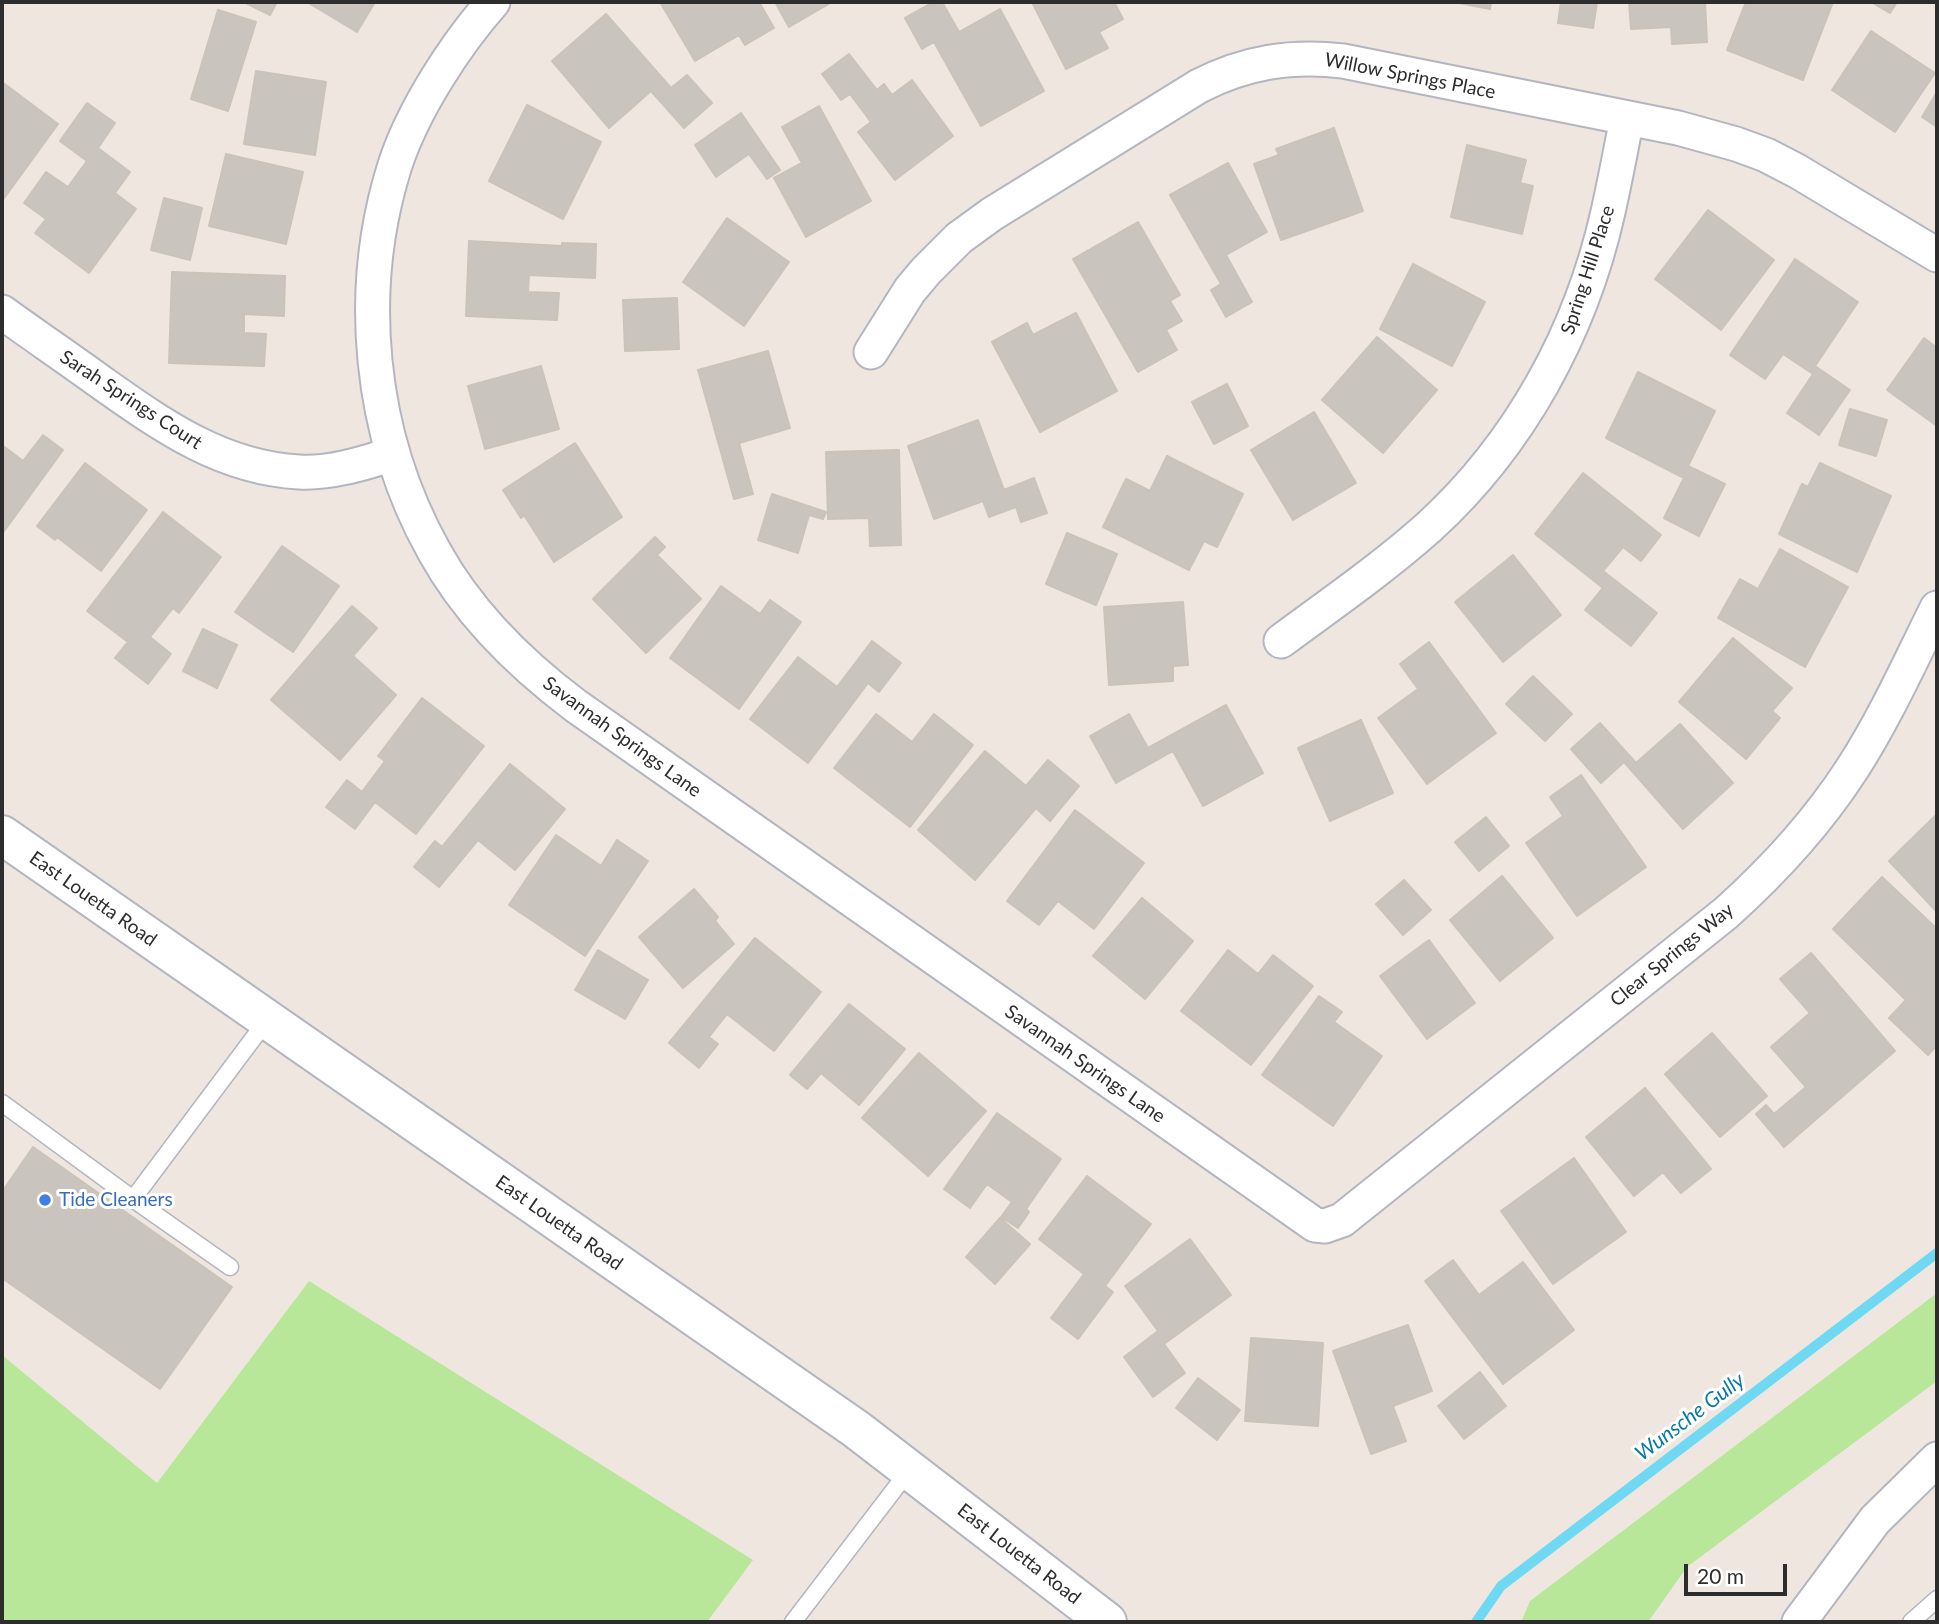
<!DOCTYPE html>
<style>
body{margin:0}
#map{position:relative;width:1939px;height:1624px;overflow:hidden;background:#efe7df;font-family:Lato,sans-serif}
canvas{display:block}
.frame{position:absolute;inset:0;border:4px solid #2d2d2d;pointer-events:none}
.scale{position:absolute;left:1684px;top:1564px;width:103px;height:32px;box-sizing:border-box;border:4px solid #2d2d2d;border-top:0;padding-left:9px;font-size:21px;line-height:24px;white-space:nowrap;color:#2d2d2d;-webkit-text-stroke:5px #fff;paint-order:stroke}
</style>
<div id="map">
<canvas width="1939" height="1624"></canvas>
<div class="frame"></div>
<div class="scale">20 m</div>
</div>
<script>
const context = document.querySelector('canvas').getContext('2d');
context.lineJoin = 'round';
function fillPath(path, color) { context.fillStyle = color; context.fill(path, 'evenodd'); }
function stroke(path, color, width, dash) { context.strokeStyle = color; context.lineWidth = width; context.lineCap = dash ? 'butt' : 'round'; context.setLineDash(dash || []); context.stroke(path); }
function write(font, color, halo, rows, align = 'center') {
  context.font = font + ' Lato,sans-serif'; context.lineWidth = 6; context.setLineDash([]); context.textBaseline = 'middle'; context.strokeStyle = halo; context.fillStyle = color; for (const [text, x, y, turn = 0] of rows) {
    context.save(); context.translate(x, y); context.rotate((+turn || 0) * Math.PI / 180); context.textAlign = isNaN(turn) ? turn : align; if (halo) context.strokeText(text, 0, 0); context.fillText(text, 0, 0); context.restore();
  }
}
fillPath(new Path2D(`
 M309,1281l444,279 -46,62h-705v-267l155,128z
 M1937,1293v88l-250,186 -39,55h-127l9,-21z`), '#b9e79a');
stroke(new Path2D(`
 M1476,1622l25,-36 436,-333`), '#6fd8f3', 10);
const building = new Path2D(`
 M244,2h33l-7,13z
 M307,2h68l-18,30z
 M660,2h99l15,26 -29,17 -6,-10 -44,26z
 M775,2h57l-43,25z
 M934,2h8l17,30 41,-23 44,82 -63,35 -47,-84 -12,7 -17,-31z
 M1037,2h77l9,17 -24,13 9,16 -42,21 -33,-65z
 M1454,2h37l-1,7z
 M1561,2h36l-4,26 -35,-5z
 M1629,2h76l2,40 -35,2 -1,-17 -40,2z
 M1746,2h87l-30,78 -76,-30z
 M1871,2h26l-7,11z
 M218,10l38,12 -28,89 -37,-12z
 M606,14l65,74 16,-13 25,28 -28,25 -33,-37 -42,37 -57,-67z
 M1871,31l64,42 -40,59 -63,-42z
 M849,54l28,36 7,-6 8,11 20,-15 41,56 -58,44 -37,-48 13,-10 -21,-28 -9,6 -19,-26z
 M256,71l70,11 -11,73 -71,-11z
 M2,82l56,42 -56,77z
 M1937,92v35l-15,-10z
 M87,103l28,20 -17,25 32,24 -15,21 21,16 -47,64 -54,-40 11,-14 -22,-16 22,-31 22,15 19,-26 -27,-20z
 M527,105l74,37 -38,77 -74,-38z
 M819,106l52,95 -65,36 -32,-59 28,-15 -20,-36z
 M741,113l39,57 -13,9 -18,-25 -33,23 -21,-32z
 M1334,128l29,83 -82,29 -27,-76 25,-9 -3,-6z
 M1467,145l59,15 -6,23 13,3 -11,48 -71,-17z
 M226,154l77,18 -17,72 -77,-18z
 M1228,163l39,69 -41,23 26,47 -26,15 -15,-27 10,-6 -51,-89z
 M164,198l38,10 -12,52 -39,-10z
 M1708,210l66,50 -53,70 -66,-51z
 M727,218l62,44 -45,64 -61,-44z
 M1138,222l42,73 -10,6 12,20 -16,9 11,20 -39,22 -65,-113z
 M469,241l93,5v-3l34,1 -1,34 -66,-3 -1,17 31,1 -2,27 -91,-4z
 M1795,259l63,43 -43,64 35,24 -31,45 -32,-22 26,-39 -30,-20 -18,25 -35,-24z
 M1413,264l72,38 -33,64 -72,-37z
 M172,272l113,4 -1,40 -40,-2v19l22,1 -2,32 -95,-3z
 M677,298l2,51 -54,2 -2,-51z
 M1076,313l41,78 -77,41 -48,-90 35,-19 6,12z
 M1377,337l60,53 -54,63 -61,-53z
 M1924,338l13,10v78l-50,-36z
 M768,351l22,77 -51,15 14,51 -19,5 -36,-129z
 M541,366l18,63 -74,20 -17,-63z
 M1638,372l77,39 -27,55 37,18 -26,52 -35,-18 20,-40 -78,-40z
 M1227,384l21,42 -34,18 -22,-42z
 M1850,409l37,11 -11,36 -37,-11z
 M1314,412l42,71 -63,37 -42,-70z
 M978,420l26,70 30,-12 13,35 -26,9 -5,-15 -27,10 -6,-16 -49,18 -26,-73z
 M43,435l20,15 -61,84v-89l21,16z
 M575,443l47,74 -68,45 -30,-47 -3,3 -18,-28z
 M899,450l2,95 -31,1 -1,-28 -41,1 -2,-67z
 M1167,456l76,38 -26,53 -13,-6 -15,29 -86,-43 23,-48 24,12z
 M85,463l62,47 -46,61 -44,-34 -2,3 -18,-14z
 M1820,463l71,33 -34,76 -78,-38 23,-50 6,3z
 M1583,473l78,62 -20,26 -18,-14 -20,24 54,42 -26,33 -46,-36 18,-22 -68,-54z
 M772,494l54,18 -3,7 -14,-4 -11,38 -40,-13z
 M163,512l58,45 -42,56 -6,-5 -23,29 21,17 -23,30 -33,-26 13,-16 -41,-31z
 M1067,533l50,21 -21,51 -50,-21z
 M655,537l10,10 -8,8 44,44 -55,54 -53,-54z
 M282,546l57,40 -46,66 -58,-40z
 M1780,549l68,38 -43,80 -87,-49 22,-39 18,10z
 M1513,555l48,60 -58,47 -48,-60z
 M721,586l39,28 10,-14 31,22 -62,87 -69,-51z
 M1183,602l5,63 -15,1v15l-64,4 -5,-78z
 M352,606l25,22 -24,28 43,39 -56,65 -69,-60z
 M203,629l34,16 -20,43 -34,-17z
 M1733,638l59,50 -20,23 8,7 -34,41 -67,-57z
 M872,641l29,22 -22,29 -11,-9 -60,80 -58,-44 48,-62 39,30z
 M1429,642l67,91 -69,51 -49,-66 40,-29 -18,-25z
 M1533,676l39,38 -27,27 -39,-37z
 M422,698l62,48 -68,88 -41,-32 -20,27 -29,-22 21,-27 15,12 23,-31 -7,-5z
 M1226,705l37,68 -60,33 -30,-55 -57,32 -26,-47 39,-22 19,34z
 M876,714l36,28 22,-28 39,31 -63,82 -76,-59z
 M1361,720l32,73 -63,28 -32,-73z
 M1600,723l36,40 44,-39 53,59 -50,46 -59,-67 -23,21 -30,-34z
 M985,751l41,35 22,-26 31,26 -29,35 -14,-13 -61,72 -57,-50z
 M510,764l55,45 -50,61 -37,-30 -39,47 -25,-20 21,-26 7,6z
 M1581,775l65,92 -69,49 -51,-73 37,-27 -13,-19z
 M1075,810l69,53 -50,66 -36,-28 -19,24 -32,-24z
 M1937,814v98l-48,-51z
 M1486,817l23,29 -30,25 -24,-29z
 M556,835l45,31 16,-26 31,21 -63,95 -76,-51z
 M1502,876l51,62 -53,43 -50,-61z
 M1882,877l55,52v116l-9,10 -39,-37 17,-18 -73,-71z
 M1404,880l27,30 -28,25 -27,-31z
 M694,889l24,28 -3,4 19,23 -51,44 -44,-51z
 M1142,898l51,43 -48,58 -52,-43z
 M755,938l66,54 -47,59 -47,-37 -18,23 9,7 -19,24 -30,-25z
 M1429,940l46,63 -48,36 -47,-63z
 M598,950l50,30 -23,39 -50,-29z
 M1228,950l30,24 15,-19 40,31 -62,79 -70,-54z
 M1811,953l84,98 -111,96 -28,-33 10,-9 8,9 32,-27 -35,-40 39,-34 -30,-34z
 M1319,996l23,16 -8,10 48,34 -49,70 -71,-51z
 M849,1004l56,45 -46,56 -38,-32 -14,16 -17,-14z
 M1712,1033l55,63 -47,41 -55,-63z
 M919,1053l67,58 -58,65 -66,-58z
 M1645,1088l66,81 -30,24 -18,-21 -29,24 -48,-59z
 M997,1113l64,46 -35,50 3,3 -11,16 -17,-11 11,-15 -25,-18 -17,24 -26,-19z
 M33,1147l199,140 -72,102 -158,-111v-86z
 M1574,1158l52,74 -73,52 -52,-73z
 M1087,1176l64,48 -46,62 8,6 -35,47 -27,-21 33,-44 -45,-35z
 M1000,1218l30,26 -35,40 -29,-27z
 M1190,1239l41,56 -67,49 21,29 -32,24 -29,-40 34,-26 -33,-45z
 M1453,1260l26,35 44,-33 51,68 -71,54 -78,-103z
 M1408,1325l24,66 -39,15 13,35 -35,13 -38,-103z
 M1251,1338l72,5 -5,83 -73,-5z
 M1480,1372l26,34 -42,33 -26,-33z
 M1198,1378l42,32 -23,30 -41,-32z`);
fillPath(building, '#cac4be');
stroke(building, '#cac3b8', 2);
const service = new Path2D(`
 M2,1103l131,96 97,68
 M133,1199l134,-179
 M793,1622l117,-153
 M1911,1622l26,-23`);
const minor = new Path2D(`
 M493,2c-38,43 -80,108 -98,163 -40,126 -26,270 39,386 34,62 86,113 142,155l739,519 10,1 17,-6 384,-307c48,-43 91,-90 126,-144 33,-51 58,-107 85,-161
 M2,312c33,24 67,47 100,71 61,43 120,85 197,89 31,2 65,-9 94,-18
 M871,352l39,-62 16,-19 33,-33 33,-24 207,-128c47,-24 92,-31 144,-25l335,67 58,16 30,11 31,16 140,84
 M1281,641c50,-37 102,-73 148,-114 91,-83 152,-195 179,-315 7,-31 13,-63 19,-94
 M1799,1622l76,-102 62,-61`);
const secondary = new Path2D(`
 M2,835l854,594 251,193`);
stroke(service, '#b3b6c1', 19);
stroke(minor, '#b3b6c1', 37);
stroke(secondary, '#b3b6c1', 42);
stroke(service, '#fff', 16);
stroke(minor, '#fff', 33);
stroke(secondary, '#fff', 38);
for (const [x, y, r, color] of [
 [45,1200,7,"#3f7fe0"]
]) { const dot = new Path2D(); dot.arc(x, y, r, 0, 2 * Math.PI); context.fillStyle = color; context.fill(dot); stroke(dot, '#fff', 2.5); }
write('19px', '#2d2d2d', '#fff', [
 ["Willow Springs Place",1410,76,11],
 ["Spring Hill Place",1588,270,-72],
 ["Sarah Springs Court",131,400,33],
 ["Savannah Springs Lane",622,737,36],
 ["East Louetta Road",93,899,35],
 ["Clear Springs Way",1672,955,-39],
 ["Savannah Springs Lane",1085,1064,35],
 ["East Louetta Road",559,1223,35],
 ["East Louetta Road",1019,1554,38]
]);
write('19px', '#366cbe', '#fff', [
 ["Tide Cleaners",59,1200]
], 'left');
write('italic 21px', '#0979a5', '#fff', [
 ["Wunsche Gully",1690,1417,-37]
]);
</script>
